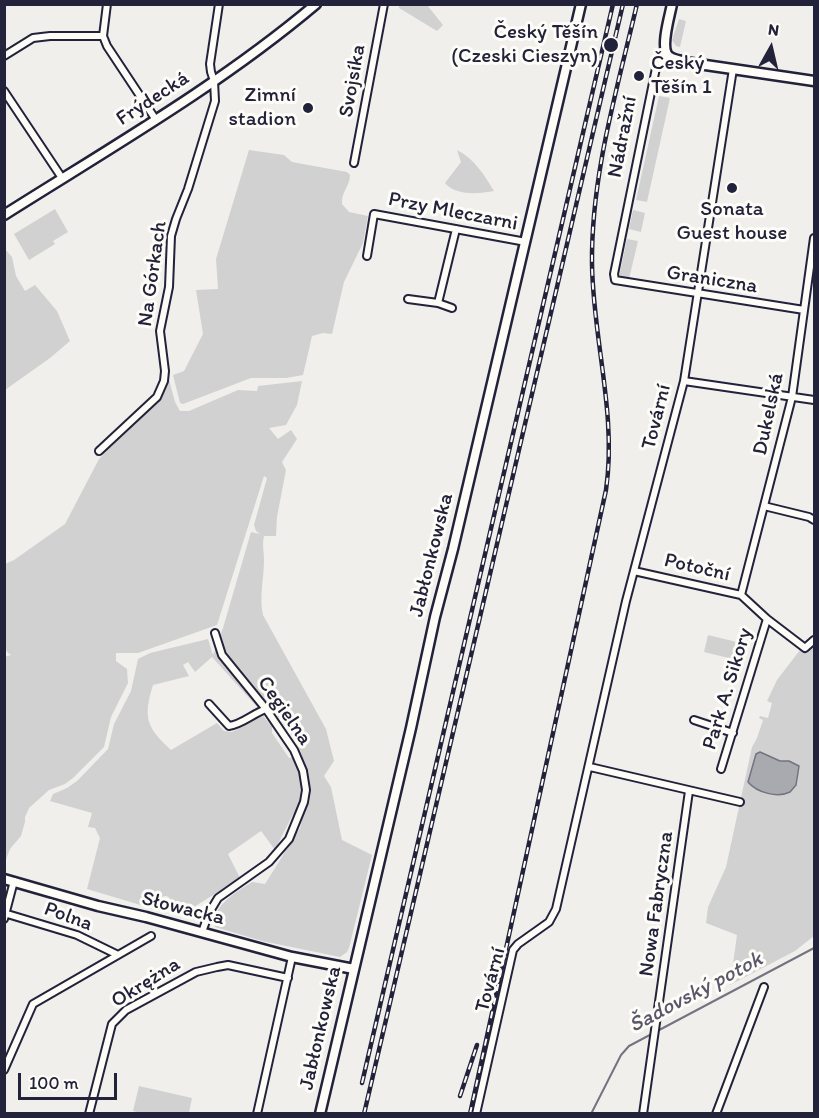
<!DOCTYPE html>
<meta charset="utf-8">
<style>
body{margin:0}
#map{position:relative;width:819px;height:1118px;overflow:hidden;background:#f0efec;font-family:Itim,sans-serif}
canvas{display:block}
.frame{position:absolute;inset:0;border:6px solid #22223b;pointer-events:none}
.north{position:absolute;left:741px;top:18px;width:60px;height:60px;-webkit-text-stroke:4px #fdfcf7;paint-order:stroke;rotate:8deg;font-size:16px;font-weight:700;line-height:24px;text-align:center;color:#22223b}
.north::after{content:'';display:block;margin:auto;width:21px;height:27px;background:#22223b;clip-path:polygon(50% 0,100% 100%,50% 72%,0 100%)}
.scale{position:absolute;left:18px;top:1073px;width:99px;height:27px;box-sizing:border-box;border:3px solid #22223b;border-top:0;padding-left:8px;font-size:18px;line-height:21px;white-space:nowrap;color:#22223b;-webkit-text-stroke:4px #fdfcf7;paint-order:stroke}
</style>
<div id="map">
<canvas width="819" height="1118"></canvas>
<div class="frame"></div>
<div class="north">N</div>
<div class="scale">100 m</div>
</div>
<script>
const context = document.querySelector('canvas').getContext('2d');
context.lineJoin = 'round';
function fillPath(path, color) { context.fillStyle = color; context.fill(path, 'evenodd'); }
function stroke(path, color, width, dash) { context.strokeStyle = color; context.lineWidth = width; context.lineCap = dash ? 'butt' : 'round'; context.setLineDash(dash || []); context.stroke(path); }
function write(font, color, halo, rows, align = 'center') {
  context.font = font + ' Itim,sans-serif'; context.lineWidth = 6; context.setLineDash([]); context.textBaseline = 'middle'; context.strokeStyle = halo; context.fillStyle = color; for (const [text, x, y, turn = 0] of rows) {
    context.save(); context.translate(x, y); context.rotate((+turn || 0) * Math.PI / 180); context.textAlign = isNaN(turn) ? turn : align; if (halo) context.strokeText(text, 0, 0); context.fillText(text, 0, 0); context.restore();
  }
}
fillPath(new Path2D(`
 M399,5h28l16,20 -6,6 -38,-23z
 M679,19l7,2 -6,26 -4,-1 -4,-6z
 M659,96l11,2 -23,104 -11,-2z
 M249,150l35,5 8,7 55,10 3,3c0,11 -9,17 -8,29l7,8 19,4 -5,27 -19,39 -12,52 -9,-1 -11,3 -9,39 -17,3h-35l-68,26 -3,-1 -7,-28 11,-4 19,-37 -7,-44 22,-1 -2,-30z
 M457,150c18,9 27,25 37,41 -15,3 -38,5 -49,-8l16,-21z
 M55,209l13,23 -15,9 2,3 -26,16 -15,-26z
 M633,210l12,3 -4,19 -12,-3z
 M627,239l11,2 -9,38 -10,-2z
 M5,249l7,8 4,19 9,15 10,-6 22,26 13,30 -20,17 -45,32z
 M168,376l7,26 5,9h9l49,-21 19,1 1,-5 44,-5 -5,24 -11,20 -17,3 9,11 13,-9 6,9 -15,23 4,8 -9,47 -1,19h-12c-2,8 0,15 0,24 0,18 -5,37 -1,55l63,114 8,32 -10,15 7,11 11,53 30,15 -23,93 -2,4 -7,5 -78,-16 -47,-14 -2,-5c5,-20 23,-30 39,-40l13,2 35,-56 9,-35 -17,23 -17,34 -14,-19 -33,23 12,24 -54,34 -19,-16 -8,1 -12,10 -60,-18 13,-51 -5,-10 -7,-1 4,-14 -42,-12 3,-7 14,-6 10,-7 31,-32 6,-25 17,-33 7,-32 12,-6 58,-14 5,16 10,-27 28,-96 9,2 -4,-3 -2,-6 13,-47 -3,-2 -47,149 -79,28h-22v8l11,8 1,14 -17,34 -7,30 -31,31 -8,6 -16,6 -20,18 -4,9v5l-4,14 -11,13 -5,13 -1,-205 7,-2 -4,-3 -2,-6v-82l9,-4 51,-36 34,-65 65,-69zM212,657l46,51 12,-3 28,39 4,12 -13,2 -17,-25v-7l-9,-10 -31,16 -8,-1 -7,-8 -46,27c-25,-23 -28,-33 -18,-65l36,-9 -6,-11 5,-3 7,10z
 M708,635l33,8 -4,17 -33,-8z
 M814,643v293l-19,15 -65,34 7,-50 -31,-12 2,-16 18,-40 26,-120 5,-9 6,-18 -4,-2 1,-2 8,2 4,-15 -5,-2 10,-21 23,-30 7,3z
 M139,1086l53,12 -3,15 -46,1 -10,-3z`), '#d2d1d1');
const water = new Path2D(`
 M760,752l20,9h9l10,5 -3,19 -6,7c-12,6 -33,1 -42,-10l8,-28z`);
fillPath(water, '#a9a9b0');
stroke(water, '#737381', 1.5);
stroke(new Path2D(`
 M591,1114l30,-59 8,-9 185,-98`), '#737381', 2);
const street = new Path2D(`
 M107,4l-4,32 4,10 49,74
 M667,53l-11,15 -42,206 1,6 189,30
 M4,56l29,-18 17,-2h53
 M4,91l58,87
 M354,163l30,-159
 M367,256l7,-42 152,28
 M408,299l30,4 14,5
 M438,303l18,-74
 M684,381l130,19
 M99,451l58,-54 7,-16 1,-10 -5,-40 9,-44 2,-51 5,-17 12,-30 27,-88 -1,-20 -3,-9 -1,-8 9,-60
 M764,506l45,11 5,3
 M634,571l107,24 26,24 38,29 9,-8
 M741,595l51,-198 22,-159
 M209,704l20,22c12,-1 25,-13 37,-17
 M694,720l39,13
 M590,767l150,35
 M721,769l46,-150
 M4,913l73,22 41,20
 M4,919l10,-38
 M202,932l7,-19 9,-15 51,-36 20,-23 15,-37 2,-12 -3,-19 -9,-21 -28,-41 -44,-54 -7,-22
 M4,1070l29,-66 118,-68
 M89,1114l23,-90 14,-14 70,-38 21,-5 11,-2 60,13
 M257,1114l35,-157
 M476,1114l37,-164 5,-6 31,-22 7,-13 70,-308 58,-220 49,-312
 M643,1114l46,-323
 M716,1114l48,-127`);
const secondary = new Path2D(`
 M672,4c-2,11 -11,40 -5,50 3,5 12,6 18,8l129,19
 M4,215c106,-67 216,-130 312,-211
 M4,879l94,27 48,11 146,40 62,12
 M320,1114l91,-386 24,-111 18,-68 128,-545`);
stroke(street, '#22223b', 10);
stroke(secondary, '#22223b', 13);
stroke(street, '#fdfcf7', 6);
stroke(secondary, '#fdfcf7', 8);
const rail = new Path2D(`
 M362,1083l251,-1079
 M460,1096l17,-51
 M364,1114l259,-1110
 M470,1114l136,-624c11,-76 -13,-150 -14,-226 -1,-89 25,-174 45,-260`);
stroke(rail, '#22223b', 4.5);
stroke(rail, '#fdfcf7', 2, [7]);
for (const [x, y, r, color] of [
 [611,45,8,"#22223b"],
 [639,76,6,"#22223b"],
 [308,108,6,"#22223b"],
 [732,188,6,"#22223b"]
]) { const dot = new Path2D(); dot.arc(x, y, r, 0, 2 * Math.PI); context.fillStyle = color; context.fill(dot); stroke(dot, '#fdfcf7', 2); }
write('21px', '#22223b', '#fdfcf7', [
 ["Český Těšín",598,33],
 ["(Czeski Cieszyn)",598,57],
 ["Český",651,64,"left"],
 ["Těšín 1",651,88,"left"],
 ["Zimní",296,96],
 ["stadion",296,120],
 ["Sonata",732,210,"center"],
 ["Guest house",732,234,"center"]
], 'right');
write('21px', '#22223b', '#fdfcf7', [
 ["Svojsíka",353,81,-80],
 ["Frýdecká",153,99,-33],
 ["Nádražní",623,137,-79],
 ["Przy Mleczarni",453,212,11],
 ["Na Górkach",153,274,-82],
 ["Graniczna",712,280,9],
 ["Dukelská",769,414,-78],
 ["Tovární",657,417,-76],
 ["Jabłonkowska",432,555,-76],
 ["Potoční",697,568,13],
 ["Park A. Sikory",728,689,-73],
 ["Cegielna",284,711,55],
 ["Nowa Fabryczna",657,904,-82],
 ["Słowacka",183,909,14],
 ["Polna",68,917,20],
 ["Tovární",491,980,-75],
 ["Okrężna",146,983,-32],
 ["Jabłonkowska",321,1028,-77]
]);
write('italic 22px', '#58586a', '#fdfcf7', [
 ["Šadovský potok",696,993,-28]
]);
</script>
